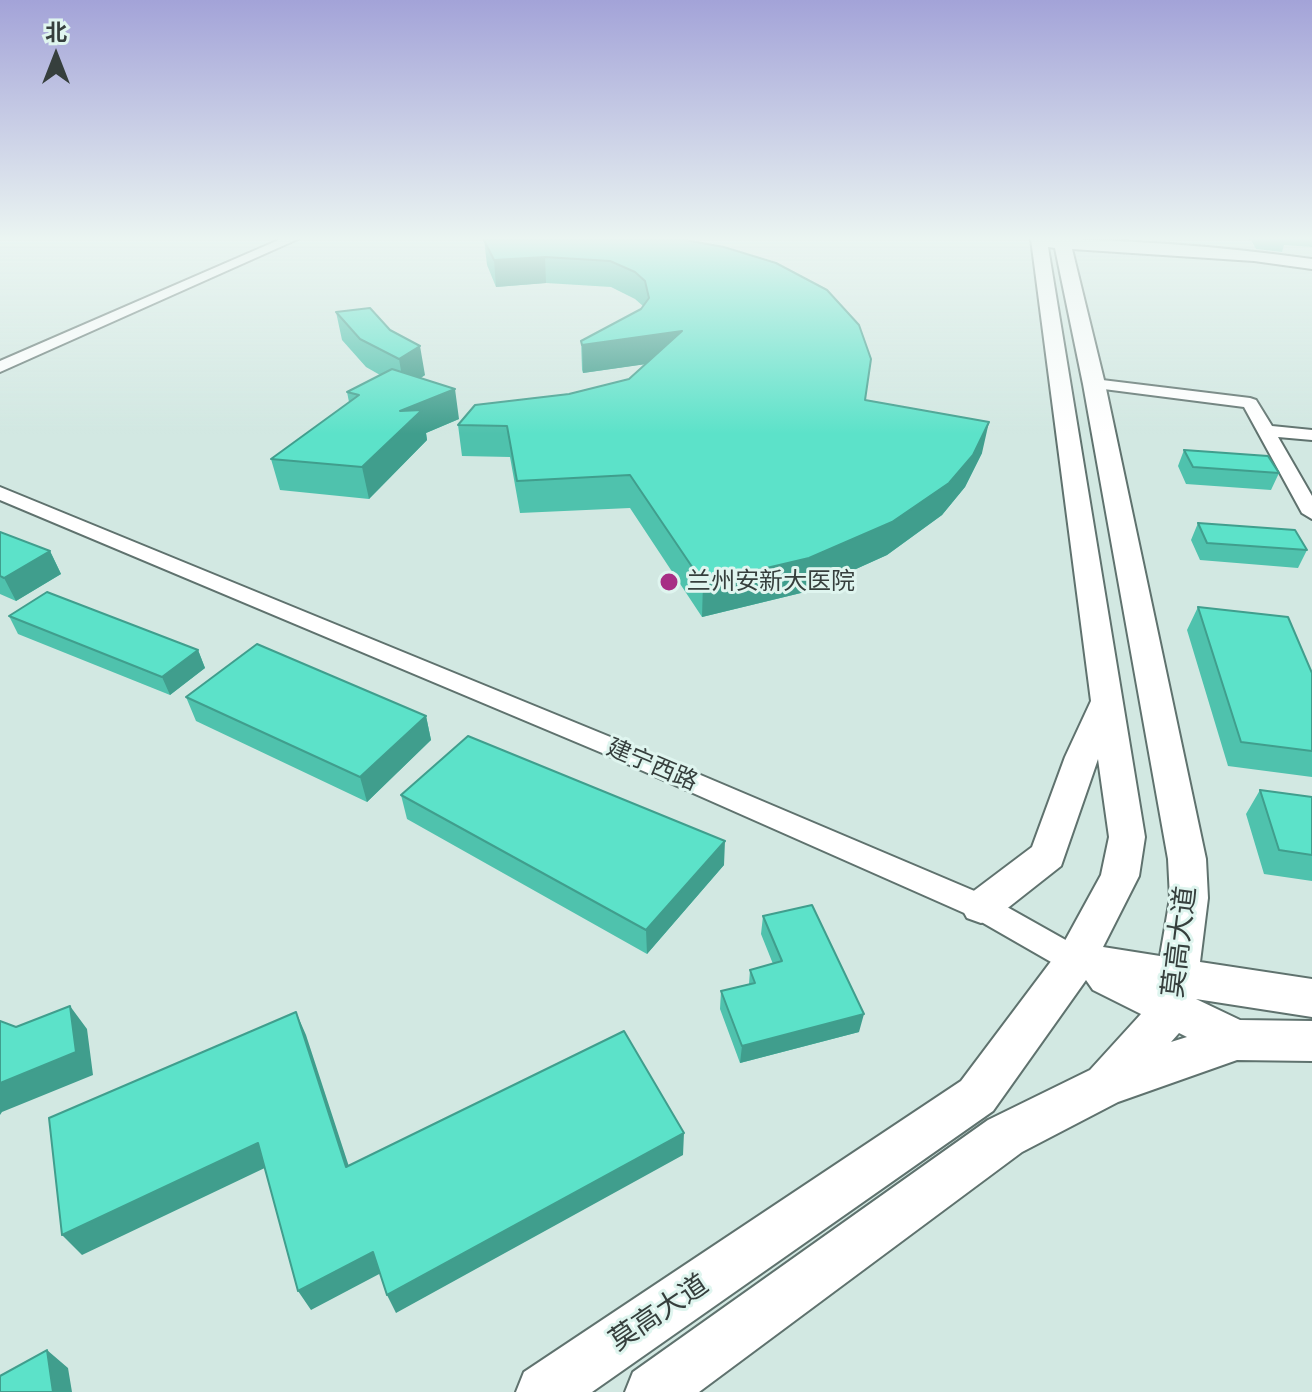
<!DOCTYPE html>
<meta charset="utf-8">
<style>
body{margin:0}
#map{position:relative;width:1312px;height:1392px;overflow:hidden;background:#d2e8e2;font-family:Mulish,"Noto Sans SC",sans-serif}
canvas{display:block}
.north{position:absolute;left:16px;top:16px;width:80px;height:80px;-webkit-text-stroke:6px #dff5ef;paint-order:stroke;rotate:0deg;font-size:22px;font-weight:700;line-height:32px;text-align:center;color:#363f3d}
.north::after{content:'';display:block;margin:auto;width:28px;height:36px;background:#363f3d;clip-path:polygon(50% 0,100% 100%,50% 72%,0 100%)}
</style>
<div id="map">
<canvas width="1312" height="1392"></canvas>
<div class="north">北</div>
</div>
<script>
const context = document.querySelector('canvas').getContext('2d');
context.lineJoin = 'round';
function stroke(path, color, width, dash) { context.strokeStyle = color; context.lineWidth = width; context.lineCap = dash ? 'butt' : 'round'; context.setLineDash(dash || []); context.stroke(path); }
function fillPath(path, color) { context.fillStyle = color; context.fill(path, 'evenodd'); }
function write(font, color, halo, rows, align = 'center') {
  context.font = font + ' Mulish,"Noto Sans SC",sans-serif'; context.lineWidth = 6; context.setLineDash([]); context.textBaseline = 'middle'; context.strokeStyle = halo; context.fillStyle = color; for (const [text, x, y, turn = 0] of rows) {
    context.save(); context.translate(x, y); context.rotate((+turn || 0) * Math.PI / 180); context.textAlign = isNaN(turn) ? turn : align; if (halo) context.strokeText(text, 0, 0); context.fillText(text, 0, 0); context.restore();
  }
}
const minor = new Path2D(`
 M281,239h17l-298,133v-11z
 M1094,379l156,19 6,2 16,26 40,4v10l-34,-3 34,59v23l-10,-6 -58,-106 -156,-20 -2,-3z
 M0,487l625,256 366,155 96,54 4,9 -4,9 -11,4 -11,-4 -94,-54 -364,-161 -607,-255z`);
const major = new Path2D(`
 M1031,239c94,0 188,7 281,20v10l-58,-8 -182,-12 33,135 101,475 2,39 -8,64 112,17v38l-116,-18 44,21 72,1v40l-75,-1 -119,42 -96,50 -323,240h-74l8,-20 355,-252 102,-50 51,-56 -48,-24 -7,-10 -93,131 -401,281h-76l8,-20 437,-291 100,-133 40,-73 8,-38 -11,-78 -37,107 -66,52 -14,5 -14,-5 -6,-11 6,-11 65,-49 33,-90 26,-56zM1048,247l7,1 28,136 85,475 2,39 -10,58 -57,-9 36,-71 6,-39zM1179,1033l8,4 -16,5z`);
stroke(minor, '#5f726e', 4);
stroke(major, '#5f726e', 4);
fillPath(minor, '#fff');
fillPath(major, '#fff');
fillPath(new Path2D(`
 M680,239l185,161 117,53 -17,34 -23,28 -55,40 -82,37 -103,25 -72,-109 -110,5 -10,-56 -48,-1 -4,-31 171,-46 16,-15 -62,9 -1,-3 -1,-29 60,-32 2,-3 -8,-7 -24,-12 -65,-4 -50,4 -9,-22 -3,-25z
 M1247,239h65v8l-28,-2 -2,7 -26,-3 -5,-9z
 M336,312l89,63 -4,3 38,41 -33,14 1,7 -58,59 -89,-9 -9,-31 78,-57 -2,-10 33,-17 -14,-8 -24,-27z
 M1184,450l95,23 -8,17 -85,-6 -8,-18z
 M1198,523l109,27 -9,18 -98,-8 -9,-20z
 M0,532l50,19 11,23 -45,27 -16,-7z
 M1198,607l114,66v104l-84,-11 -41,-136z
 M9,616l189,34 7,18 -35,27 -152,-61z
 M186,697l240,19 5,24 -64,62 -171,-81z
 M1260,790l52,7v84l-48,-7 -18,-60z
 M401,795l323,70 -77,89 -240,-135z
 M763,916l96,116 -119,31 -20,-54 1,-18 28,-7 1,-14 23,-6 -12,-30z`), '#4fc2ad');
fillPath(new Path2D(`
 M545,257l1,26 -50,4 -2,-27z
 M682,331v28l-99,14 -1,-28z
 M420,346l5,29 -21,13 -5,-29z
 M455,389l4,30 -33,14 1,7 -58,59 -7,-32 38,-56z
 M989,422l-7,31 -17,34 -23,28 -55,40 -82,37 -103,25 1,-34z
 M50,551l11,23 -45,27 -12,-23z
 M198,650l7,18 -35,27 -8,-18z
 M426,716l5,24 -64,62 -7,-25z
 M725,841l-1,24 -77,89 -1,-24z
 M70,1006l17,23 6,46 -91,37 -2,3v-32z
 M296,1012l10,23 50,153 -10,-21z
 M864,1014l-5,18 -119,31 2,-17z
 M684,1133l-1,22 -287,158 -9,-18z
 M258,1143l13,22 -189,90 -20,-20z
 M373,1252l10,20 -72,38 -13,-19z
 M47,1350l21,18 4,24h-19z`), '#409e8d');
const building = new Path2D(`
 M680,239l44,8 52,16 51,27 32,35 12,34 -6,41 124,22 -16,33 -24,28 -57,39 -83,36 -106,25 -73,-108 -113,6 -10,-55 -49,-1 17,-20 94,-11 60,-15 53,-48 -100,14 -1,-4 60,-32 8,-11 -4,-17 -10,-9 -25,-11 -65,-4 -51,3 -10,-20z
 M370,308l20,22 30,16 -21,13 -39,-20 -24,-27z
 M392,369l63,20 -55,22 22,-1 -60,57 -91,-8 88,-64 -12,-3z
 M1184,450l84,6 11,17 -86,-6z
 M1198,523l97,7 12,20 -100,-7z
 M0,532l50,19 -46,27 -4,-2z
 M47,592l151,58 -36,27 -153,-61z
 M1198,607l90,10 24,56v78l-71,-9z
 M257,644l169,72 -66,61 -174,-80z
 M468,736l257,105 -79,89 -245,-135z
 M1260,790l52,7v58l-33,-5z
 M812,905l52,109 -122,32 -21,-55 34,-8 -5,-13 32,-9 -19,-45z
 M70,1006l6,46 -76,31v-62l16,6z
 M296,1012l50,155 278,-136 60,102 -297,162 -14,-43 -75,39 -40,-148 -196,92 -13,-117z
 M47,1350l6,42h-53v-16z`);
fillPath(building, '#5ce2c9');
stroke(building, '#409e8d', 2);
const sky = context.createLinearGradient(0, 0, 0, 434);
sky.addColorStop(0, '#a3a3d8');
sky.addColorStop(0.55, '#ebf5f2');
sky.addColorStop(1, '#ebf5f200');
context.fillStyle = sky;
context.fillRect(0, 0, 1312, 434);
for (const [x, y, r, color] of [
 [669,582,10,"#a72f85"]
]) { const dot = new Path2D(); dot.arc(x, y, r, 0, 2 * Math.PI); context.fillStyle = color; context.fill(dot); stroke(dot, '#dff5ef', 3); }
write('24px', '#363f3d', '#dff5ef', [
 ["兰州安新大医院",687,582]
], 'left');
write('24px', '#363f3d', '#dff5ef', [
 ["建宁西路",652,765,23]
]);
write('28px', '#363f3d', '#dff5ef', [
 ["莫高大道",1180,942,-83],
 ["莫高大道",659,1313,-34]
]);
</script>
